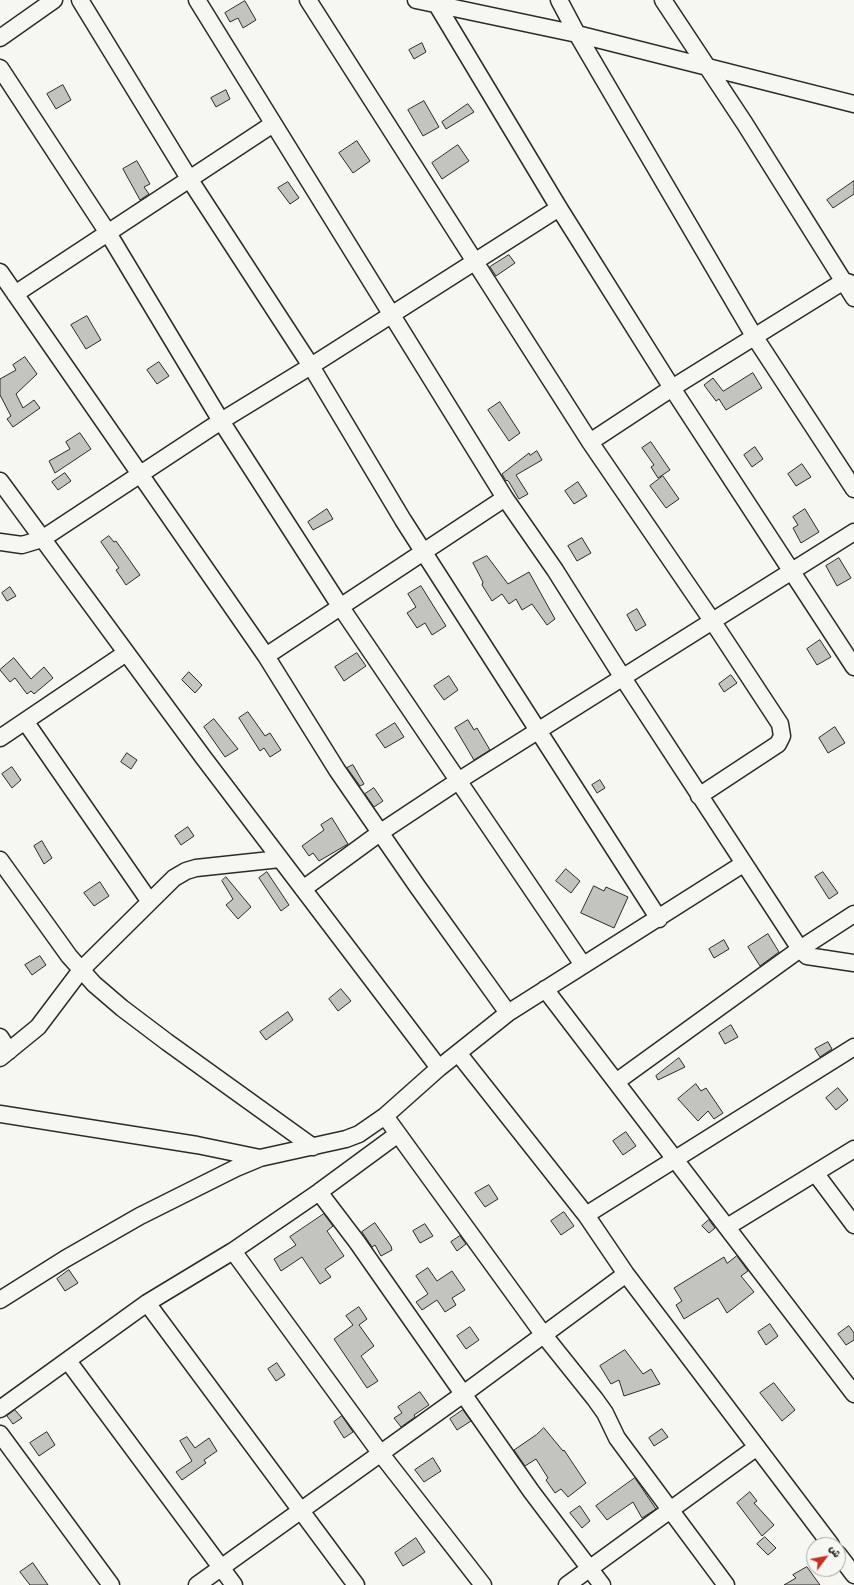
<!DOCTYPE html>
<meta charset="utf-8">
<style>
body{margin:0}
#map{position:relative;width:854px;height:1585px;overflow:hidden;background:#f6f6f2;font-family:"Patrick Hand","Playpen Sans Arabic",sans-serif}
canvas{display:block}
.north{position:absolute;left:806px;top:1537px;width:40px;height:40px;box-sizing:border-box;background:#f6f6f2;border:1px solid #a5a5a2;border-radius:50%;rotate:58deg;font-size:11px;font-weight:700;line-height:16px;text-align:center;color:#2b2b2b}
.north::after{content:'';display:block;margin:auto;width:14px;height:18px;background:#c8321e;clip-path:polygon(50% 0,100% 100%,50% 72%,0 100%)}
</style>
<div id="map">
<canvas width="854" height="1585"></canvas>
<div class="north">ش</div>
</div>
<script>
const context = document.querySelector('canvas').getContext('2d');
context.lineJoin = 'round';
function fillPath(path, color) { context.fillStyle = color; context.fill(path, 'evenodd'); }
function stroke(path, color, width, dash) { context.strokeStyle = color; context.lineWidth = width; context.lineCap = dash ? 'butt' : 'round'; context.setLineDash(dash || []); context.stroke(path); }
const building = new Path2D(`
 M245,1l11,19 -13,8 -5,-10 -8,4 -5,-9z
 M422,43l4,9 -12,7 -5,-9z
 M63,85l8,15 -15,9 -9,-15z
 M226,90l4,9 -14,8 -5,-9z
 M424,101l15,26 -16,9 -15,-26z
 M468,104l6,8 -28,17 -4,-7z
 M357,141l13,20 -17,12 -14,-20z
 M458,145l11,16 -27,18 -10,-16z
 M137,161l13,23 -6,3 5,7 -9,6 -17,-31z
 M854,181v13l-21,14 -6,-8z
 M288,182l11,16 -9,6 -12,-16z
 M509,255l6,8 -19,13 -6,-9z
 M87,316l14,24 -15,9 -15,-24z
 M25,357l12,17 -21,20 7,14 11,-8 6,8 -27,19 -6,-8 4,-3 -11,-21v-16l16,-9 -3,-5z
 M159,362l10,14 -12,8 -10,-14z
 M753,373l9,15 -36,22 -7,-11 -3,2 -12,-16 9,-7 10,13z
 M500,402l20,31 -11,8 -21,-31z
 M80,433l11,16 -36,24 -6,-12 21,-12 -4,-7z
 M651,442l19,28 -12,8 -7,-11 3,-2 -12,-17z
 M755,447l8,12 -11,8 -8,-12z
 M537,451l5,9 -26,15 12,19 -9,5 -10,-17 -2,-2 -1,1 -4,-7 27,-21 1,2z
 M802,464l9,13 -15,9 -8,-12z
 M65,473l6,8 -13,9 -6,-8z
 M663,476l16,23 -13,9 -16,-22z
 M578,482l9,14 -13,8 -9,-13z
 M327,509l6,10 -20,11 -5,-8z
 M805,509l14,23 -18,11 -8,-15 5,-3 -5,-8z
 M109,536l5,6 2,-1 24,34 -14,10 -10,-15 3,-2 -18,-26z
 M582,538l9,15 -14,8 -9,-15z
 M487,556l21,28 21,-12 26,47 -8,6 -15,-21 -10,6 -6,-11 -7,5 -7,-10 -10,7 -10,-16 1,-3 -10,-19z
 M839,558l12,20 -14,8 -11,-20z
 M421,586l25,40 -14,9 -7,-12 -8,5 -10,-15 9,-6 -8,-13z
 M10,587l6,9 -9,5 -5,-8z
 M637,609l9,16 -10,6 -9,-16z
 M820,640l11,17 -14,8 -10,-16z
 M357,653l9,13 -22,15 -9,-14z
 M14,658l17,21 13,-12 9,11 -19,16 -3,-3 -4,3 -12,-16 -5,4 -10,-12z
 M189,672l13,13 -7,8 -13,-13z
 M731,675l6,8 -13,9 -5,-8z
 M449,676l9,14 -14,10 -10,-14z
 M248,712l17,24 5,-3 11,17 -11,7 -6,-9 -4,3 -21,-33z
 M214,719l24,30 -13,8 -21,-30z
 M468,720l6,10 3,-2 13,22 -16,10 -19,-32z
 M395,723l9,14 -19,11 -9,-13z
 M835,727l10,16 -17,10 -9,-15z
 M127,753l10,7 -6,9 -10,-7z
 M353,765l11,19 -4,2 -13,-18z
 M12,767l9,13 -9,8 -10,-14z
 M600,780l5,8 -8,5 -5,-8z
 M374,788l9,13 -9,6 -9,-13z
 M332,818l16,26 -29,17 -6,-8 -4,3 -7,-10 22,-16 -3,-5z
 M188,827l6,9 -13,9 -6,-9z
 M42,841l10,17 -8,6 -10,-18z
 M566,869l14,12 -9,12 -15,-12z
 M267,872l22,33 -8,6 -22,-33z
 M823,872l15,21 -9,6 -14,-22z
 M226,877l25,30 -13,12 -12,-14 7,-6 -11,-18z
 M100,882l9,14 -15,10 -10,-13z
 M594,886l10,5 2,-4 22,10 -14,31 -33,-15z
 M768,934l11,18 -19,14 -12,-19z
 M724,940l5,9 -15,9 -5,-9z
 M40,956l6,9 -14,10 -7,-10z
 M341,989l10,12 -13,10 -9,-12z
 M288,1012l5,8 -27,20 -6,-8z
 M731,1025l7,12 -13,7 -6,-11z
 M828,1042l4,7 -12,8 -5,-8z
 M679,1058l6,9 -27,13 -2,-4z
 M696,1084l5,7 5,-3 17,25 -9,6 -6,-8 -10,10 -20,-22z
 M838,1088l10,12 -12,10 -10,-12z
 M626,1132l10,14 -13,9 -10,-14z
 M489,1185l9,14 -13,8 -10,-14z
 M564,1212l10,14 -13,9 -10,-14z
 M324,1214l9,12 -6,5 17,25 -19,13 6,8 -11,7 -18,-27 -21,14 -7,-12 22,-14 -6,-8z
 M709,1220l6,8 -6,5 -7,-7z
 M375,1223l16,23 1,4 -11,6 -6,-11 -3,2 -10,-15z
 M425,1224l8,12 -13,7 -7,-12z
 M460,1236l6,8 -9,7 -6,-9z
 M737,1256l11,15 -7,5 13,16 -27,21 -9,-15 -34,21 -8,-14 6,-4 -8,-13 50,-31 3,6z
 M428,1268l9,13 15,-10 13,19 -13,8 4,7 -11,7 -8,-12 -15,10 -6,-8 12,-8 -12,-18z
 M69,1270l9,13 -13,8 -8,-12z
 M359,1307l8,12 -8,6 15,21 -13,10 17,25 -11,7 -33,-49 19,-14 -7,-9z
 M770,1324l8,12 -12,9 -8,-13z
 M849,1326l5,7v7l-8,5 -8,-11z
 M470,1327l9,13 -13,9 -9,-13z
 M625,1350l18,24 8,-5 9,15 -36,12 -5,-16 -8,4 -11,-18z
 M277,1363l8,12 -9,6 -8,-12z
 M774,1383l21,27 -13,11 -22,-28z
 M420,1392l9,13 -15,10 1,2 -14,10 -7,-9 8,-5 -4,-6z
 M15,1410l7,8 -9,6 -6,-8z
 M463,1410l8,11 -14,9 -7,-11z
 M342,1416l11,16 -9,6 -10,-16z
 M544,1428l19,23 1,-1 22,33 -18,14 -7,-8 -6,4 -9,-13 2,-2 -12,-19 -11,7 -11,-16 22,-15z
 M662,1429l6,8 -14,9 -5,-8z
 M47,1432l8,13 -16,11 -9,-13z
 M187,1437l8,11 14,-10 8,13 -13,9 2,3 -24,17 -6,-8 16,-11 -12,-20z
 M433,1458l8,13 -17,11 -9,-12z
 M635,1478l21,31 -14,9 -9,-16 -26,18 -11,-14z
 M750,1492l7,9 -3,2 20,22 -12,11 -25,-33z
 M580,1506l10,15 -8,7 -12,-15z
 M765,1537l11,11 -8,7 -11,-11z
 M416,1538l9,14 -22,14 -8,-13z
 M33,1563l15,22h-18l-10,-13z
 M807,1567l13,18h-36l12,-7 -3,-3z`);
fillPath(building, '#c3c3c0');
stroke(building, '#2b2b2b', 1);
const minor = new Path2D(`
 M80,0l110,180 121,186 92,154 256,399
 M197,0l308,498 50,72 68,108 177,271 7,7 47,7
 M308,0l282,442 123,180 67,102 2,12 -4,8 -79,52
 M416,0l161,34 277,70
 M559,0l18,34 177,302 100,153
 M663,0l82,124 109,174
 M437,5l122,203 113,180 182,279
 M0,38l54,-38
 M0,68l108,165 113,188 119,185 243,359
 M0,272l266,384 71,114 80,116 91,127
 M15,294l258,-170
 M590,442l82,-54 172,-107 9,3
 M0,481l203,276 236,311
 M0,542l22,3 20,-6 179,-118 90,-55 248,-158
 M266,656l239,-158
 M25,721l125,181
 M0,738l126,-85
 M0,860l69,96 25,28 28,24 45,34 146,105
 M303,889l78,-57 77,-51 396,-249
 M545,989l309,405
 M0,1037l9,14
 M458,1053l128,162 40,59 205,271
 M0,1058l38,-31 43,-57 93,-92 12,-7 10,-3 84,-9
 M616,1082l184,-133 54,-35
 M0,1114l197,31 63,13
 M385,1116l158,218 52,65 10,14 12,25 109,147
 M816,1174l38,51
 M319,1192l38,50 174,249 71,94
 M586,1215l268,-168
 M727,1227l127,-78
 M233,1251l148,203 102,131
 M0,1300l65,-41 75,-43 96,-48 24,-10 86,-19 13,-5 26,-18 54,-48 69,-55 235,-149
 M147,1303l209,282
 M68,1361l166,224
 M0,1409l147,-106 86,-52 86,-59 79,-58
 M0,1434l111,151
 M838,1554l16,21
 M197,1585l265,-190 164,-121
 M567,1585l190,-138`);
stroke(minor, '#2b2b2b', 19);
stroke(minor, '#f6f6f2', 16);
</script>
